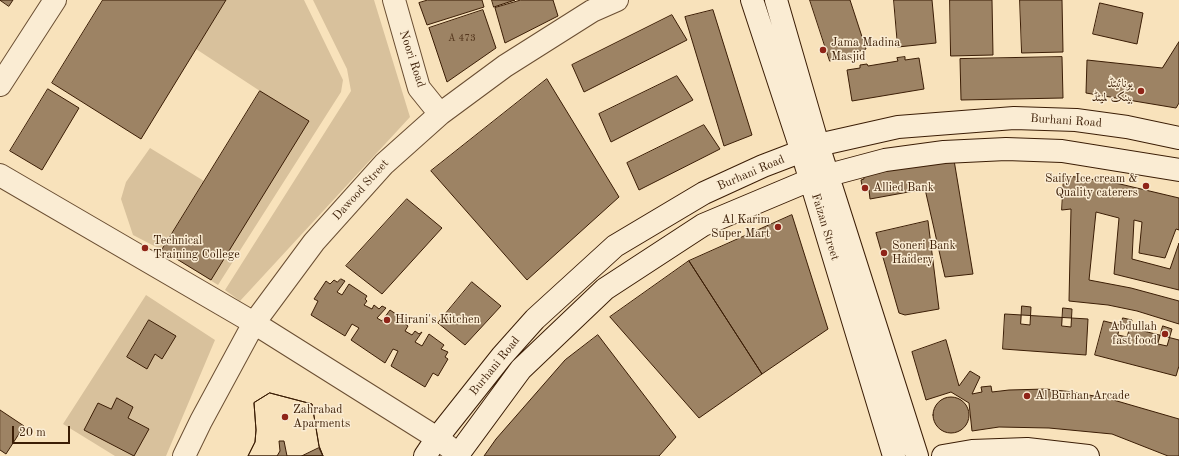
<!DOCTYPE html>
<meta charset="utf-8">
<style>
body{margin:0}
#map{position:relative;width:1179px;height:456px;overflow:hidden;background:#f8e2bb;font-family:"Old Standard TT",serif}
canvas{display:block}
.scale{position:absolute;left:12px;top:426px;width:58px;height:18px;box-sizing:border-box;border:2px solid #3b1d05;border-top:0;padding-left:5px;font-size:12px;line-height:14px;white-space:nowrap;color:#3b1d05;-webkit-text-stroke:3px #faecd3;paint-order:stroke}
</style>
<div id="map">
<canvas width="1179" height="456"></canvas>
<div class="scale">20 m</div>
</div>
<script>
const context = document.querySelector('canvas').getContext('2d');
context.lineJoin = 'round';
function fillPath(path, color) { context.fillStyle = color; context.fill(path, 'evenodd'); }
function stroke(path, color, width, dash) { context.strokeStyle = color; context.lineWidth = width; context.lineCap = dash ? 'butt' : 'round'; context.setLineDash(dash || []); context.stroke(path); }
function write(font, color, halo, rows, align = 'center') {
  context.font = font + ' "Old Standard TT",Amiri,serif'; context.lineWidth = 3; context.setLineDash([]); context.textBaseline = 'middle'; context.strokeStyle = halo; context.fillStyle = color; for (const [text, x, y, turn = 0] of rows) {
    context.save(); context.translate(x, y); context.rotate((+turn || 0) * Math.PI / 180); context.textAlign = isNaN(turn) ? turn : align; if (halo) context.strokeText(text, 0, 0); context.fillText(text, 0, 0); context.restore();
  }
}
fillPath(new Path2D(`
 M226,0h78l39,80 -2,12 -123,193 -56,-35 -29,-15 -12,-36 5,-17 24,-34 54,33 56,-90 -64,-42z
 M313,0h61l36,117 -170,184 -15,-11 126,-199 -4,-22z
 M146,295l69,45 -49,116h-51l-52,-32z`), '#d8c19c');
const building = new Path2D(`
 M0,0h13l-4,6z
 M103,0h123l-85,139 -89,-56z
 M428,0h54l2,7 -57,18 -8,-22z
 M492,0h23l-21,7z
 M521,0h32l5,16 -53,27 -10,-35z
 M810,0h40l16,49 -36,12z
 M894,0h38l4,43 -38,4z
 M950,0h42l1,55 -42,1z
 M1020,0h42l1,52 -41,1z
 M1100,3l43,10 -6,31 -44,-10z
 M483,10l13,38 -49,34 -18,-54z
 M713,10l39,125 -28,11 -39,-129z
 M672,15l15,25 -103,52 -12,-27z
 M1179,42v61l-3,5 -90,-15 1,-33 75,8z
 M905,57v3l14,-2 5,31 -72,12 -5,-31 13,-2v-3l7,-1 1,2 30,-5 -1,-3z
 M1062,57l1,41 -102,2 -1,-41z
 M677,76l16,24 -82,42 -12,-28z
 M547,79l72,118 -92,83 -96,-109z
 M48,89l31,19 -37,62 -32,-19z
 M260,91l49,30 -98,159 -49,-30z
 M704,125l16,24 -81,41 -12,-27z
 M953,154l20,120 -28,3 -20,-88 -55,10 -1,-9 -6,1 -2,-11 3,-1 -2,-9z
 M1064,176l13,1 43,7 59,14v32l-3,-1 -11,29 -26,-5 3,-31 -8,-2 -2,39 38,10 9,-26v47l-65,-16 5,-56 -23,-6 -7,68 42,8 48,13v23l-42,-13 -29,-6 -39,-4 2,-92 -9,1z
 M407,199l35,29 -60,66 -36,-28z
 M792,215l36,114 -66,45 -73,-113z
 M928,221l11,88 -34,6 -6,-2 -23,-80z
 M689,261l73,113 -63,44 -89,-101z
 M341,279l4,2 -8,11 5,3 7,-11 18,12 -2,3 2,2 -3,4 8,4 2,-4 5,4 3,-3 4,2 -9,10 5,3 8,-11 16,11 -2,2 4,3 -3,5 7,4 3,-4 4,3 3,-2 -7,10 7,4 7,-12 15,11 -3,4 7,3 -3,5 3,2 -10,17 -5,-3 -8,14 -34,-21 7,-15 -5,-2 -8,14 -34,-23 8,-12 -7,-4 -7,12 -34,-21 7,-14 -4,-2 12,-18 4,3 4,-4 3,2z
 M472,282l29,24 -36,39 -27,-22z
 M1022,306l9,1 -1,18 -9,-1z
 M1063,308l9,1 -1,18 -9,-1z
 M1005,314l83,5 -2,36 -83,-6z
 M1123,318l9,2 -5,17 -9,-2z
 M149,320l27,16 -14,23 -7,-5 -8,15 -20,-12z
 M1104,321l75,19v26l-3,10 -81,-21z
 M1163,326l9,3 -5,17 -9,-2z
 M598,335l78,102 -17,19h-175l12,-17 69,-79z
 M946,340l13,46 11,-15 10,6 -8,17 10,-2 -1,-5 10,-1 1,6 17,-2 37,-1 27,3 37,7 69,20v37h-11l-56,-22 -63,-6 -50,-1 -27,4 -3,-28 -18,-11 -25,8 -14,-48z
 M270,393l42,11 7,42 4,10h-36l-3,-15h-5l1,10 -3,5h-29l7,-14 1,-12 -2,-27z
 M270,393l42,11 7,42 4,10h-75l7,-14 1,-12 -2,-27z
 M933 415a18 18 0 1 1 36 0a18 18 0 1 1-36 0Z
 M117,398l16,9 -5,11 21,11 -15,27 -50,-26 14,-27 13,6z
 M0,410l24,16 -18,28 -6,-4z
 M319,448l4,8h-21z`);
fillPath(building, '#9d8364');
stroke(building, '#3b1d05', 1);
const street = new Path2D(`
 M394,0l25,88 21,26
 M0,85l55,-85
 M0,175l254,148 183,115 21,16
 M184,456l17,-35 53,-98 60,-81 70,-78 56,-50 65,-48 87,-55 25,-11`);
const secondary = new Path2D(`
 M752,0l50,152 92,304
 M776,0l42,145 99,311
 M425,456l12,-18 65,-82 33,-37 80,-73 89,-53 59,-27 55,-21 80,-18 116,-9 62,2 51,7 52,11
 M457,456l64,-87 84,-80 98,-64 107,-45 75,-20 59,-8 62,-3 56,2 117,19
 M943,456l29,-5 55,-2 61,7`);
stroke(street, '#6a4e32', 24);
stroke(secondary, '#3b1d05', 24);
stroke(street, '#faecd3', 22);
stroke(secondary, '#faecd3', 22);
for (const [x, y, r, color] of [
 [823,50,4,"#8f2418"],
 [1141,91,4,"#8f2418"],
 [1146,186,4,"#8f2418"],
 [865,188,4,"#8f2418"],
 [778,227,4,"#8f2418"],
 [145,248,4,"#8f2418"],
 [884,253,4,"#8f2418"],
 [387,320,4,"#8f2418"],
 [1165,334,4,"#8f2418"],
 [1027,396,4,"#8f2418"],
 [285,417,4,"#8f2418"]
]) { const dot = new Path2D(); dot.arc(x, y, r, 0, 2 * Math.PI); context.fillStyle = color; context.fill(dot); stroke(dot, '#faecd3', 1.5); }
write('10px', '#54361d', null, [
 ["A 473",462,38]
]);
write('12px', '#3b1d05', '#faecd3', [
 ["Jama Madina",831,43],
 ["Masjid",831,57],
 ["یونائیٹڈ",1133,84,"right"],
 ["بینک لمیٹڈ",1133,98,"right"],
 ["Saify Ice cream &",1138,179,"right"],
 ["Quality caterers",1138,193,"right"],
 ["Allied Bank",873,188],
 ["Al Karim",770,220,"right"],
 ["Super Mart",770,234,"right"],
 ["Technical",153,241],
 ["Training College",153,255],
 ["Soneri Bank",892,246],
 ["Haidery",892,260],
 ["Hirani's Kitchen",395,320],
 ["Abdullah",1157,327,"right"],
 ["fast food",1157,341,"right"],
 ["Al Burhan Arcade",1035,396],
 ["Zahrabad",293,410],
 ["Aparments",293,424]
], 'left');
write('12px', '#3b1d05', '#faecd3', [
 ["Noori Road",412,59,72],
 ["Burhani Road",1066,121,4],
 ["Burhani Road",751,173,-23],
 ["Dawood Street",361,190,-48],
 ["Faizan Street",825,227,73],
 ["Burhani Road",495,366,-51]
]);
</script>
